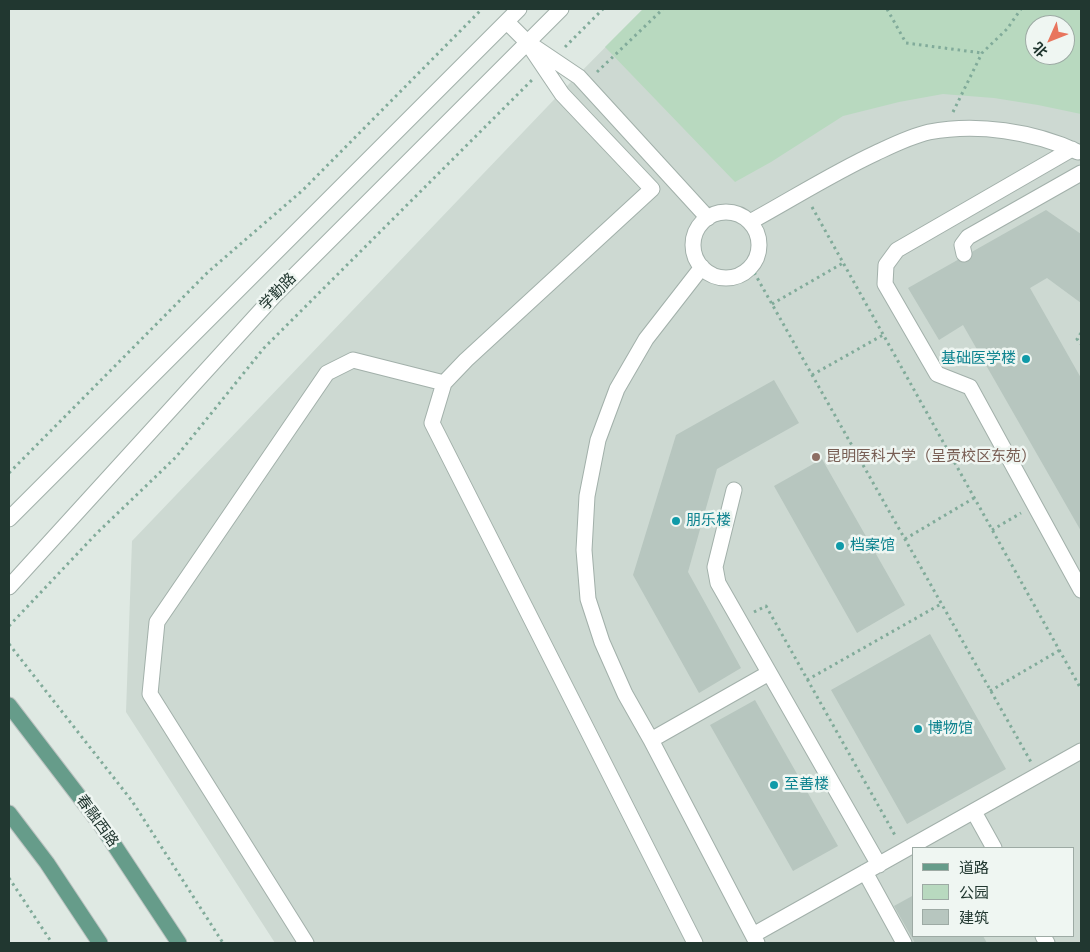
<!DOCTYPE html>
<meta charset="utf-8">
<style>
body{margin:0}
#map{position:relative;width:1090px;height:952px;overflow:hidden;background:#dfe9e3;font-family:"Noto Sans","Noto Sans SC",sans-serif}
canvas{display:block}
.frame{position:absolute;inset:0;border:10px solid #213730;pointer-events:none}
.legend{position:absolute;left:912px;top:847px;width:162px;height:90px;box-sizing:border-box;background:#eff6f2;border:1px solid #9daaa4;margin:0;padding:6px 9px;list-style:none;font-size:15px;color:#213730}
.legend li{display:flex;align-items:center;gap:10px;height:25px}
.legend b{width:25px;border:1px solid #9daaa4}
.north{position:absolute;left:1025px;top:15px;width:50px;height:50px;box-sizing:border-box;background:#eff6f2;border:1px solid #9daaa4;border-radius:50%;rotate:226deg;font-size:14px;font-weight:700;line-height:20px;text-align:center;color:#213730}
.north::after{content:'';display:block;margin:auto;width:18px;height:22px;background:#e8755d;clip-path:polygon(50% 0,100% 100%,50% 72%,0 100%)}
</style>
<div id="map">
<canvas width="1090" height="952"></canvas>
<div class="frame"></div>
<ul class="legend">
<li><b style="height:6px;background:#669c8a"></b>道路</li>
<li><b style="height:14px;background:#b8d9bf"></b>公园</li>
<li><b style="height:14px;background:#b7c6bf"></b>建筑</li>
</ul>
<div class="north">北</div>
</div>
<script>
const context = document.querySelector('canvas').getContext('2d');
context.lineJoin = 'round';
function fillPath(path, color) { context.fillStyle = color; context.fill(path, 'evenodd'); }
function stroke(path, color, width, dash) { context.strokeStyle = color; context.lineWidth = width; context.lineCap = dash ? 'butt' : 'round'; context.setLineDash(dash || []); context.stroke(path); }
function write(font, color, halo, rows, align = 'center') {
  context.font = font + ' "Noto Sans","Noto Sans SC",sans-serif'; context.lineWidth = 5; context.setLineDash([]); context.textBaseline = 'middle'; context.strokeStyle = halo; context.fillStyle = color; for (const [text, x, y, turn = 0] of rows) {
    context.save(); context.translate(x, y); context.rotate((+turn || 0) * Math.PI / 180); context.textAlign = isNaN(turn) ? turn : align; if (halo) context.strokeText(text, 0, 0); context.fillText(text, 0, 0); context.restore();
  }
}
fillPath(new Path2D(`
 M643,9h438v934h-806l-149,-231 6,-171 437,-457zM1035,25h30v30h-30zM914,848h160v88h-160z`), '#cdd9d2');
fillPath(new Path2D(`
 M643,9h438v105l-43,-9 -44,-7 -51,-4 -44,8 -56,14 -72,46 -36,20 -130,-135zM1035,25h30v30h-30z`), '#b8d9bf');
fillPath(new Path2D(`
 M1046,210l35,24v69l-34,-25 -17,10 51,90v153l-118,-206 -24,15 -31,-52z
 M774,380l25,43 -82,46 -29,103 53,96 -42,25 -66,-118 43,-140z
 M822,459l83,146 -48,28 -83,-147z
 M930,634l76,135 -99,55 -76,-134z
 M755,700l83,146 -45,25 -83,-146z
 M914,895v41h69l4,7h-72l-21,-37z`), '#b7c6bf');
const minor = new Path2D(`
 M507,22l20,20 52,35 129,141
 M527,42l35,52 90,95 -186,171 -22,23 -12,40 263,520
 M1072,149l-175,101 -11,15 -1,19 52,90 33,13 111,203
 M693 245a33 33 0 1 1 66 0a33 33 0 1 1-66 0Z
 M750,222c42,-23 83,-49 126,-69 17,-8 35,-17 53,-21 48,-9 104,-1 149,20
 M964,254l-2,-9 6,-8 113,-64
 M702,267l-56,72 -29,50 -19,51 -11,56 -3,54 4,49 14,43 23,52 26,46 106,203
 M734,490l-19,77 3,16 161,282
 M9,519l510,-510
 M9,587l265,-291 287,-287
 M651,740l118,-67
 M974,812l20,36
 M865,872l39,71
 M753,935l328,-184
 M1043,936l4,7
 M306,943l-156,-249 7,-72 170,-249 26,-13 91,23`);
const major = new Path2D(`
 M9,705l92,120 78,118
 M9,813l38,50 53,80`);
stroke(minor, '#a2b0aa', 17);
stroke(major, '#bcc3c1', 17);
stroke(new Path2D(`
 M887,9l19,34 76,10
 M565,47l38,-38
 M597,72l66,-63
 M953,112l29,-59 25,-24 14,-20
 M812,207l269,482
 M751,267l280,495
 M772,304l71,-41
 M1081,333l-4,6 4,5
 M812,375l71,-40
 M9,473l199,-201 95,-82 179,-181
 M992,530l29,-17
 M905,539l69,-41
 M754,612l12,-6 130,231
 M9,626l87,-92 80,-77 88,-109 268,-268
 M9,644l123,157 91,142
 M807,680l134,-76
 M990,691l70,-41
 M9,878l43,65`), '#81ab9a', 3, [2.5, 4]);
stroke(minor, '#fff', 15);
stroke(major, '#669c8a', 15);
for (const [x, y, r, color] of [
 [1026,359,5,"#0f9aa8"],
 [816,457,5,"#8d6e63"],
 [676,521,5,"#0f9aa8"],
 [840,546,5,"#0f9aa8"],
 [918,729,5,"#0f9aa8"],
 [774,785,5,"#0f9aa8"]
]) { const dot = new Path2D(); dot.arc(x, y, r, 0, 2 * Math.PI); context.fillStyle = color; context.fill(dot); stroke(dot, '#eff6f2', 2); }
write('15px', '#213730', '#eff6f2', [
 ["学勤路",278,292,-46],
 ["春融西路",97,821,54]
]);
write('15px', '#0d838f', '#eff6f2', [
 ["基础医学楼",1016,359,"right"],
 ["朋乐楼",686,521],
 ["档案馆",850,546],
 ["博物馆",928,729],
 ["至善楼",784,785]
], 'left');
write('15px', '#785e54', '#eff6f2', [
 ["昆明医科大学（呈贡校区东苑）",826,457]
], 'left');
</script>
